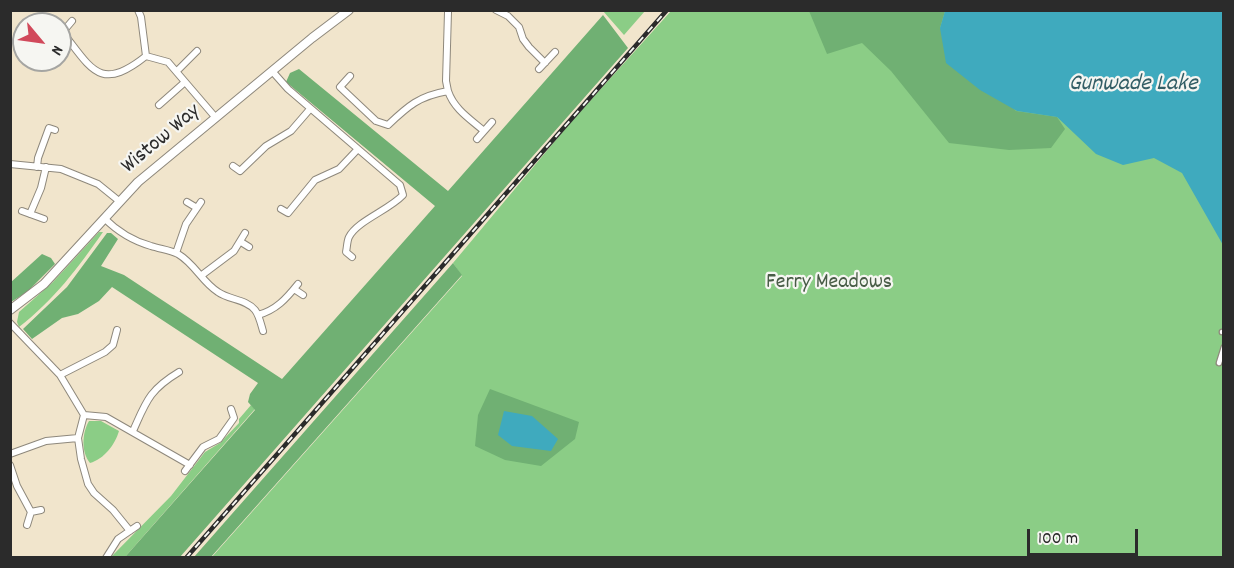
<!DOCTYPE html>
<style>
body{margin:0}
#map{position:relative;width:1234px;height:568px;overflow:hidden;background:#f1e5cc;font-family:Dekko,sans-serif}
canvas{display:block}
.frame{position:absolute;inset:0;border:12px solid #2b2b2b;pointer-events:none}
.north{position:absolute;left:12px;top:12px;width:60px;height:60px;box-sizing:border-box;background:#f6f6f2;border:2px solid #a5a5a2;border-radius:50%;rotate:119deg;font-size:16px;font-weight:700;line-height:24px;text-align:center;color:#2b2b2b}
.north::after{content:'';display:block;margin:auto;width:21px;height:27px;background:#d1495b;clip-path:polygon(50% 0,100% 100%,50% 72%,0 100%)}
.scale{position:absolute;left:1027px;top:529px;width:111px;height:27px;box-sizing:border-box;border:3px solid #2b2b2b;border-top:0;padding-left:8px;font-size:18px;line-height:21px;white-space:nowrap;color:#2b2b2b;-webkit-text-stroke:4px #f6f6f2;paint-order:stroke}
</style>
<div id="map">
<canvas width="1234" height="568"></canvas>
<div class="frame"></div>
<div class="north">N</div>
<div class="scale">100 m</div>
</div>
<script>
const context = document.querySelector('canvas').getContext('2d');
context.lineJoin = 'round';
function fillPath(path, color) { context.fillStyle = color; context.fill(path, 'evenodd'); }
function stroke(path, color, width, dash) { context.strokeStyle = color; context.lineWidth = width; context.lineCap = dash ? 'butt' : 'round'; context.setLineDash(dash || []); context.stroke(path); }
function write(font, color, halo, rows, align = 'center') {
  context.font = font + ' Dekko,sans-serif'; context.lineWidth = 4.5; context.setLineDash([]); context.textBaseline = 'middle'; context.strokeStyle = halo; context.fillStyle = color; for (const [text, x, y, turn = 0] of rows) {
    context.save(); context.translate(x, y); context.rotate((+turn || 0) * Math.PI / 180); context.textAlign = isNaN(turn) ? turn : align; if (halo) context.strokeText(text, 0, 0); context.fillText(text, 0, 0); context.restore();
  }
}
fillPath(new Path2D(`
 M603,11h42l-21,24z
 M671,11h552v546l-1012,1 251,-282 -9,-13 117,-140z
 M99,232h4c-25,36 -49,68 -84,95l-2,-5 2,-10 34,-30z
 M251,405l4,4 -130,148h-14l60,-61 34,-44 15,-9 19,-20v-4z
 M89,421h12l18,10c-4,14 -15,28 -29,32 -9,-11 -8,-30 -1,-42z`), '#8bcd86');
fillPath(new Path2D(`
 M809,11h136l-5,17 76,83 41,6 8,12 -14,19 -42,2 -60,-7 -58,-72 -29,-28 -35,11z
 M603,15l25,33 -448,509h-55l130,-147 -7,-8 2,-8 8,-11 -146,-96 -13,14 -21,13 -16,4 -30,21 -9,-10 44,-42 40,-54h4l7,6 -17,27 23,9 158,104 153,-173 -149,-124 4,-9 9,-4 149,122z
 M42,254l9,4 4,6 -28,28 -16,10 -1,-19z
 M453,263l9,12 -251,282h-17z
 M490,389l89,33 -4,17 -34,27 -36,-6 -30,-14 3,-31z`), '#70b073');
fillPath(new Path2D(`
 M945,11h278v234l-41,-72 -28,-15 -31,7 -27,-11 -39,-37 -40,-6 -37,-21 -34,-27 -6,-35z
 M504,411l28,5 26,23 -7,12 -39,-5 -14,-11z`), '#3faabe');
const pedestrian = new Path2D(`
 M1222,332h2
 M1219,363l5,-16`);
const minor = new Path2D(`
 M138,10l3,7 5,39
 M496,10l12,6 11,11 4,12 6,8 16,16
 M61,34l11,-13
 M64,34c28,36 37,58 82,22l22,6 48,56
 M539,69l16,-17
 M177,71l20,-20
 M272,71l16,18 112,96 3,10c-14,15 -46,26 -54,42 -2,4 -2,11 -3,15l6,5
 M350,76l-10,11 36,34 12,4c20,-19 31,-29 60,-34l-2,-10 2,-69
 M448,91c6,18 22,28 36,40
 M159,105l26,-23
 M477,139l15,-17
 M10,164l51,5 37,15 21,17
 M233,166l7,5 26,-25 25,-15 19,-22
 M37,167l1,-9 11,-30 6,2
 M187,202l10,6
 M281,209l7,4 27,-33 24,-11 18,-19
 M22,211l22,8
 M30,214l11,-26 5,-21
 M104,218c14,14 29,23 47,28 9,3 19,4 27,8 17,10 24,28 40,38 11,8 28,7 37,18 4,5 6,14 8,21
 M241,242l8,5
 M176,253l10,-29 15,-22
 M202,275l32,-24 11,-18
 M294,289l9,6
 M258,315c18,-5 28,-16 40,-31
 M10,323l50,52 24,40 -6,23 3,21 7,25 6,9 19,17 17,21
 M60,375l45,-23 8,-7 4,-15
 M84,415l22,2 84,48
 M133,431c13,-29 16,-41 46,-59
 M10,454l36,-13 32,-3
 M10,465l7,21 14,26
 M185,471l18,-24 16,-8 15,-21 -3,-9
 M27,525l4,-13 10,-2
 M106,558l12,-19 19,-13`);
const tertiary = new Path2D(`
 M10,310l34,-26 94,-102 174,-144 37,-28`);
stroke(pedestrian, '#8e887c', 7);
stroke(minor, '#8e887c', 8);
stroke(tertiary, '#8e887c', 10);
stroke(pedestrian, '#fff', 4.5);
stroke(minor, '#fff', 6);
stroke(tertiary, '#fff', 8);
const rail = new Path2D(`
 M186,558l481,-548`);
stroke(rail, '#2b2b2b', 4.5);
stroke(rail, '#f6f6f2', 2, [7]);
write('22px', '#2b2b2b', '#f6f6f2', [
 ["Wistow Way",162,140,-40]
]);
write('22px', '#485c46', '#f6f6f2', [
 ["Ferry Meadows",829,284]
]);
write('italic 24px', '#335e66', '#f6f6f2', [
 ["Gunwade Lake",1133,86]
]);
</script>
